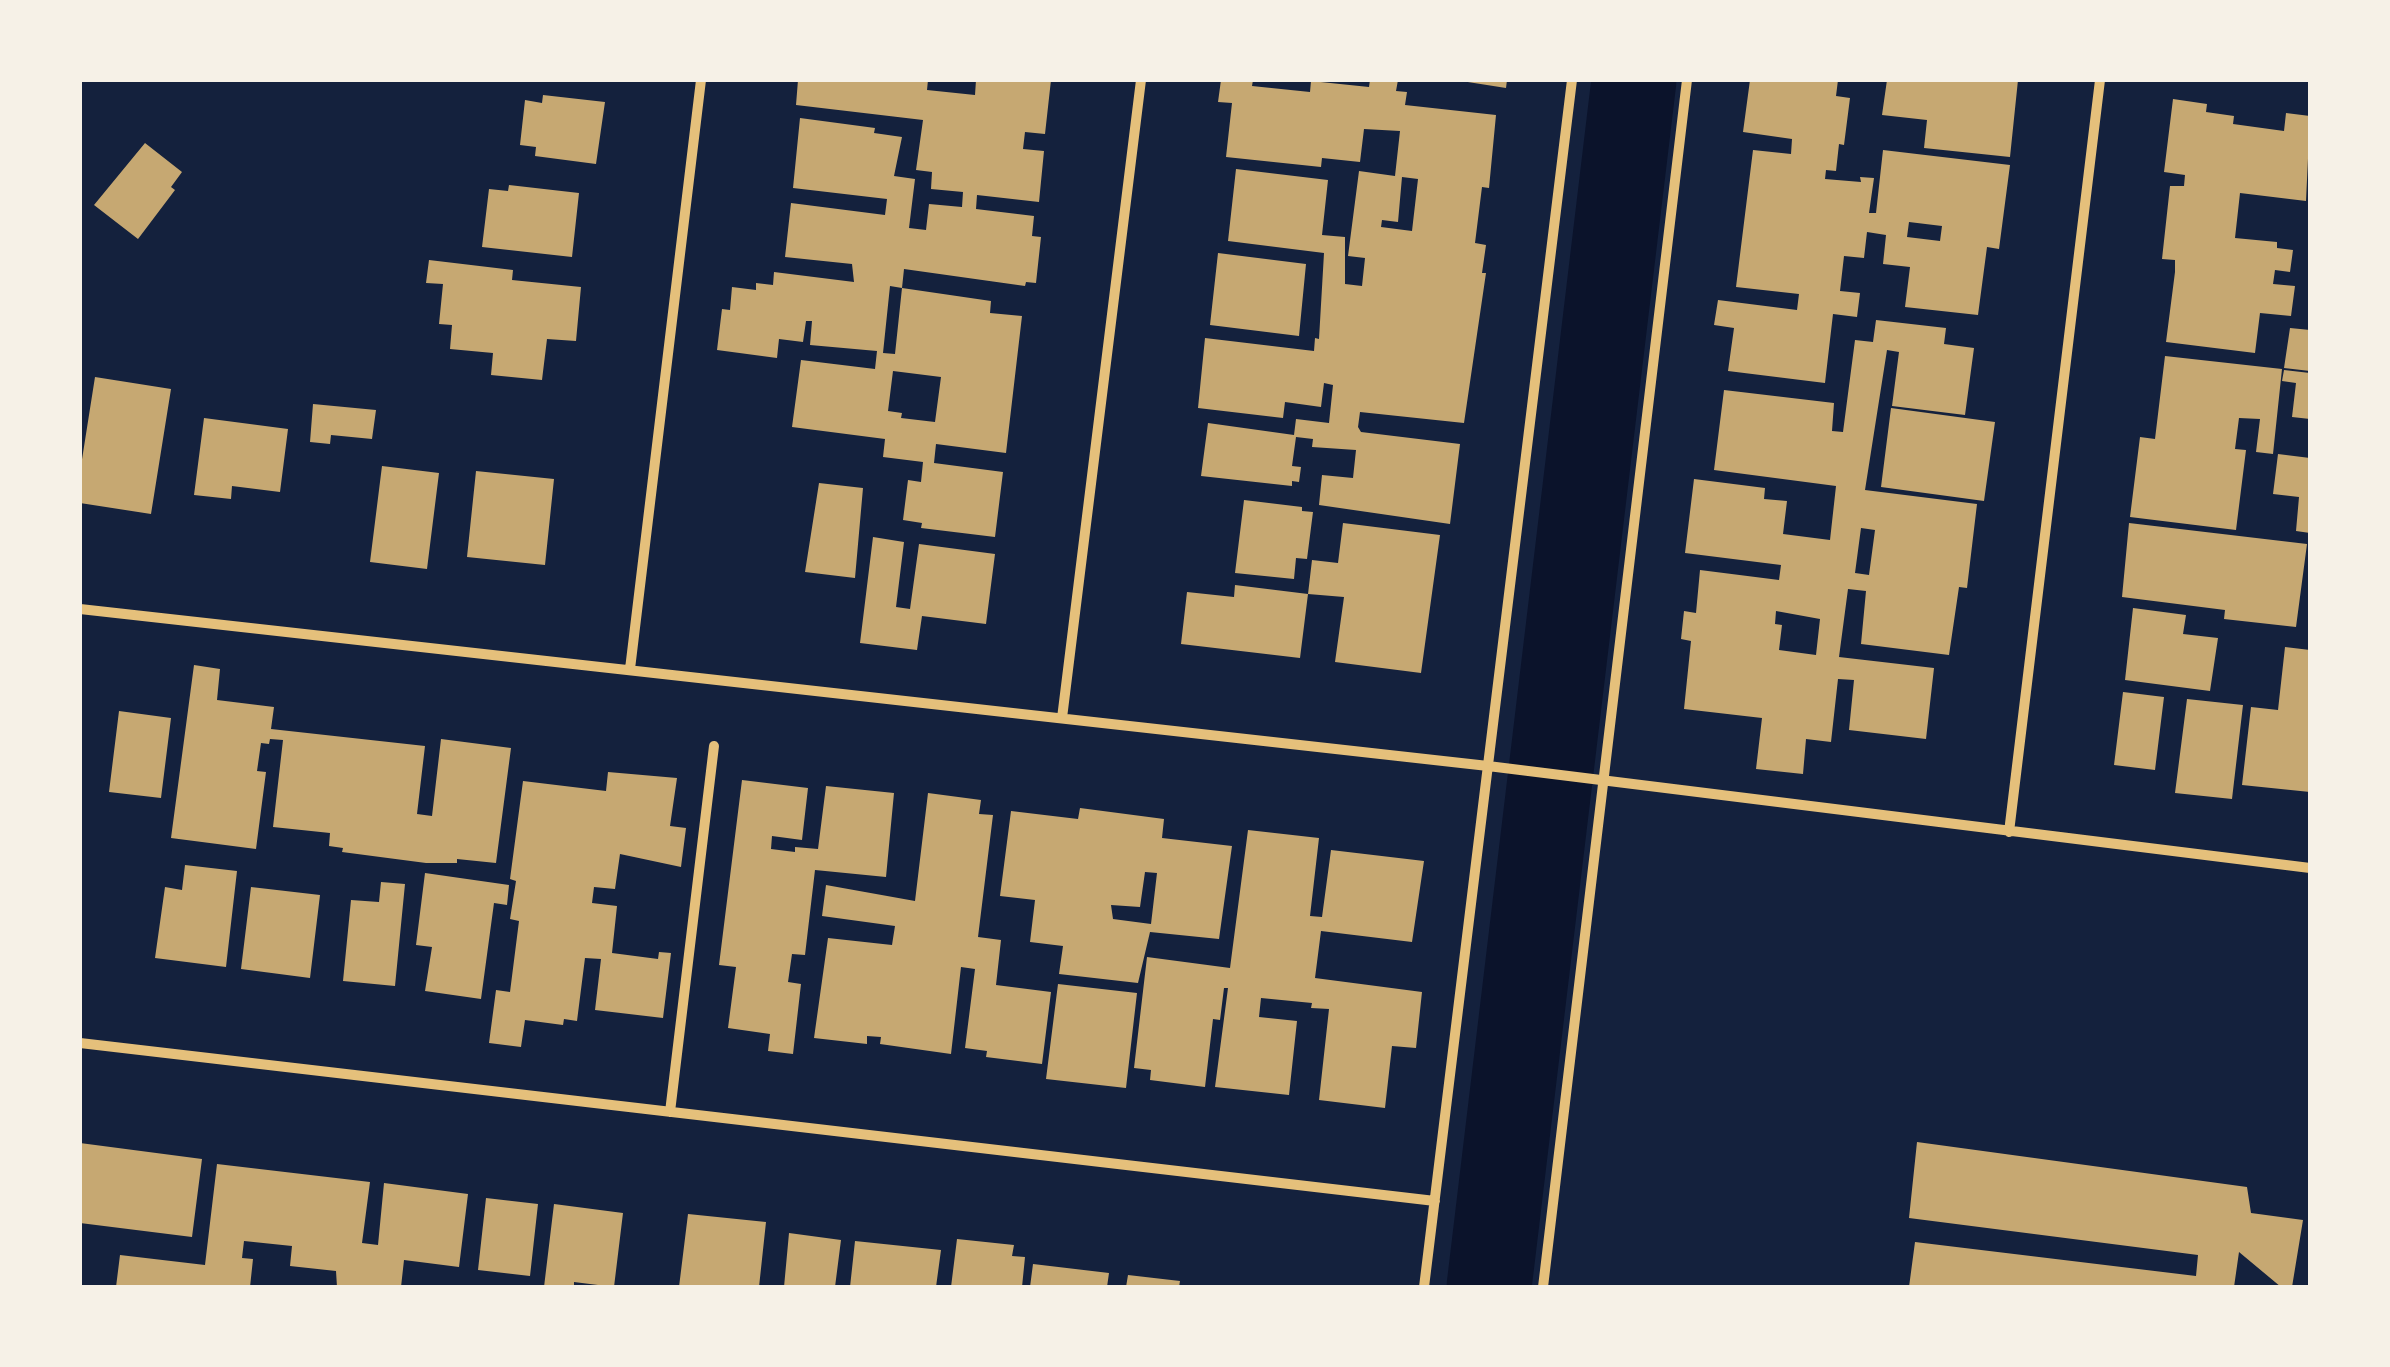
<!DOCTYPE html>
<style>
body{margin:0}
#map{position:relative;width:2390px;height:1367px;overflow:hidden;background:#14213d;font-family:"Asap Condensed",sans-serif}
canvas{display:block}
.frame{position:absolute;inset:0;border:82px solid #f6f1e7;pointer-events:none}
</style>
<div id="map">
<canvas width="2390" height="1367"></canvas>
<div class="frame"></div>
</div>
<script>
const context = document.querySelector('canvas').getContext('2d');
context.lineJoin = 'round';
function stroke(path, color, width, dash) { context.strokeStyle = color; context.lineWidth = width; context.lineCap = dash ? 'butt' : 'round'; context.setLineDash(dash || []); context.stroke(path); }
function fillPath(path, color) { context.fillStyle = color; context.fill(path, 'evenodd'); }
stroke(new Path2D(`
 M1489,1287l145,-1207`), '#0b132b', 85);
fillPath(new Path2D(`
 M798,80h130l-1,10 48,5 1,-15h75l-6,54 -20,-2 -2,17 21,2 -5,51 -62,-7 -1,14 58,7 -2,20 9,1 -5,46 -10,-1 -1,4 -121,-17 -2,19 89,13 -1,12 32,3 -16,137 -70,-9 -2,19 69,9 -8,65 -74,-9 1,-5 -19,-3 5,-40 13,2 2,-20 -40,-5 2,-18 -93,-12 9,-67 74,9 2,-18 -67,-6 2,-24h-6l-3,21 -24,-3 -2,19 -60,-8 5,-41 8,1 2,-23 24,3v-7l17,2 1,-13 80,10 -2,-18 -67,-7 6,-54 94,12 2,-16 -94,-11 7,-70 75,10 -1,5 28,4 -8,39 21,3 -6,49 17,2 3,-26 33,3 1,-15 -32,-3 1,-17 -16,-2 7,-50 -127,-15zM890,286l12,2 -7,66 -12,-1zM893,371l48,6 -6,45 -34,-4 1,-5 -14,-2z
 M1221,80h32l-1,6 58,6 1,-11 58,6 1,-7h28l-2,11 11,1 -2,13 91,10 -7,73 -7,-1 -7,56 11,2 -4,28h4l-22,150 -104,-11 -2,15 3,5 99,12 -10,80 -131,-19 3,-30 31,3 3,-28 -44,-3 1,-8 -17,-2 -4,29 9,1 -2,15 -7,-1v5l-91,-10 7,-53 86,12 2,-16 33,4 4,-38 -9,-2 -3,24 -36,-5 -2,16 -85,-10 7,-70 109,13 1,-13 4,1 5,-86 -96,-12 8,-72 92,11 -6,55 23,2v47l17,2 3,-28 -17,-2 11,-85 36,5 5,-45 -36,-2 -4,33 -38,-4 -1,9 -95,-10 6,-54 -14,-1zM1402,177l16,2 -6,52 -31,-4 1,-7 16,2z
 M1455,80h52l-1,8z
 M1750,80h88l-2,16 14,2 -6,47 -5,-1 -3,27 -10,-1 -1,9 36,3 -1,-5 14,1 -5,35h7l7,-63 127,15 -11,84 -12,-2 -9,68 -73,-8 5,-40 -27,-3 3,-29 -19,-3 -3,26 -20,-2 -4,35 20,2 -3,24 -24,-3 -8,69 -97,-12 6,-43 -20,-3 4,-25 79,10 2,-16 -63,-7 17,-137 38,4 1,-15 -49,-7zM1909,222l33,4 -2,15 -33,-4z
 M1887,80h131l-8,77 -86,-9 3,-28 -45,-5z
 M543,95l62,7 -9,62 -61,-8 1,-9 -16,-2 5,-45 17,3z
 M2173,99l34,5 -1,8 28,4 -1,8 51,7 2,-18 24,3 -4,85 -66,-8 -5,45 42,4v6l16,2 -3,22 -15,-2 -2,14 22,2 -4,30 -31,-3 -5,40 -89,-11 9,-70v-12l-13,-1 8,-73h14l1,-11 -21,-3z
 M145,143l37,29 -11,15 4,3 -37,49 -44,-34z
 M509,185l70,8 -7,64 -90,-10 7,-58 19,2z
 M1218,253l88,11 -7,72 -89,-11z
 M429,260l84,10 -1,10 69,7 -5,54 -29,-2 -5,41 -51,-5 2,-22 -43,-4 2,-24 -13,-1 4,-40 -17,-1z
 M1876,320l70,8 -2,16 30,4 -9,67 -73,-9 7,-54 -12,-2 -22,140 112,14 -10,84 -8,-1 -10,68 -88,-11 5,-53 -18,-2 -9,68 95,11 -8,71 -77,-9 5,-50 -16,-1 -7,63 -25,-3 -3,35 -47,-5 6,-51 -78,-9 7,-68 -10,-2 3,-28 12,2 4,-43 79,10 2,-15 -96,-12 9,-74 71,9 -1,11 23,2 -4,33 47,6 6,-54 -122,-16 10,-80 110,13 -2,28 11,1 12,-92 18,2zM1861,528l14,2 -6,45 -14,-2zM1776,611l44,8 -4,36 -37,-5 3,-25 -7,-1z
 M2290,328l20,2v41l-26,-3z
 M2165,356l117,13 -9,85 -17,-2 4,-33 -21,-1 -4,31 11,1 -10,80 -106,-13 10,-80 15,2z
 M2284,370l26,3v46l-18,-2 4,-34 -14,-2z
 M95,377l76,12 -20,125 -71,-11v-31z
 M313,404l63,6 -4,29 -41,-4 -1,9 -20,-2z
 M1891,408l104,14 -11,79 -103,-14z
 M204,418l84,11 -8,63 -48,-6 -1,13 -37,-4z
 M2278,454l32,4v75l-14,-2 3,-34 -26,-3z
 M382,466l57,7 -12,96 -57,-7z
 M476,471l78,8 -9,86 -78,-8z
 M819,483l44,5 -8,90 -50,-6z
 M1244,500l58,7v4l11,1 -6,47 -11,-1 -2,21 -59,-6z
 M1343,523l97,12 -19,138 -86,-11 9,-65 -36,-3 4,-34 26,3z
 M2129,523l178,21 -11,83 -72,-8 1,-9 -103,-13z
 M873,537l31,5 -8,65 14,2 9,-65 76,10 -9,70 -64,-8 -5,34 -57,-7z
 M1235,585l73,9 -8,64 -119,-14 6,-52 47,5z
 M2133,608l53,7 -3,19 35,4 -8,53 -85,-11z
 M2285,647l25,3v142l-68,-7 9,-78 27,3z
 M194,665l26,4 -3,31 57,7 -3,22 154,17 -8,68 15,2 9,-77 70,9 -15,115 -39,-4v4h-31l-84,-11 1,-4 -14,-2 1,-13 -57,-6 10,-87 -13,-1 -1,5 -8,-1 -4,28 9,1 -10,77 -85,-11z
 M2123,692l41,5 -9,73 -41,-5z
 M2187,699l56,6 -11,94 -57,-6z
 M119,711l52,7 -10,80 -52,-6z
 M608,772l69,6 -7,48 16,2 -5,39 -61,-13 -5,35 -21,-2 -2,16 25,3 -5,47 46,6 1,-7 12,1 -8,65 -68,-8 6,-51 -16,-1 -8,63 -13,-2 -1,6 -38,-5 -4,27 -32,-4 7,-53 14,2 9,-71 -9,-2 6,-38 -6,-2 13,-98 83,10z
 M742,780l66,8 -6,52 -30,-4 -1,13 24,3v-5l23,2 8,-63 68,7 -8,84 -71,-7 -10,85 -13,-1 -4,28 13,2 -8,70 -25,-3 2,-17 -42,-6 8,-61 -17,-2z
 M928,793l53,7 -2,14 14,1 -15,122 23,3 -5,45 55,7 -9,72 -56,-7 1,-6 -22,-3 10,-79 -14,-2 -10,87 -71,-10 1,-7 -14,-1v8l-53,-6 14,-100 64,7 3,-19 -73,-10 4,-31 89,16z
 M1080,808l84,11 -2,19 70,8 -13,93 -69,-7 -12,51 -79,-9 4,-28 -33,-4 5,-42 -35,-4 11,-85 67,8zM1145,872l12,1 -6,51 -38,-5 -2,-14 29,2z
 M1248,830l71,8 -9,78 12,1 9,-67 93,11 -12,81 -91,-11 -6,47 107,14 -6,56 -24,-2 -7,62 -66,-8 10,-91 -18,-1 1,-5 -51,-5 -2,19 38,4 -8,74 -74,-8 13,-99h-4l-4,32 -7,-1 -8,68 -55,-7 1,-10 -17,-2 13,-111 83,11z
 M185,865l52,6 -11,96 -71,-9 10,-71 17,3z
 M425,873l84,12 -2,20 -13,-2 -13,96 -56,-8 7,-44 -16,-2z
 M381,882l24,2 -10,102 -52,-5 8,-81 28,2z
 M251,887l69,8 -10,83 -69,-9z
 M1058,984l79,9 -11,95 -80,-9z
 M1917,1142l330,45 4,26 52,7 -11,67h-11l-42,-35 -5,35h-325l6,-45 281,34 2,-21 -289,-37z
 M80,1143l122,16 -10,78 -112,-14z
 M217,1164l153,18 -8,61 16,2 6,-62 84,11 -9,73 -55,-7 -3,27h-64l-1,-16 -46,-5 2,-20 -48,-5 -2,17 11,1 -3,28h-134l4,-32 85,10z
 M486,1198l52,6 -8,72 -52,-6z
 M554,1204l69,9 -9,74 -40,-5v5h-30z
 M688,1214l78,8 -7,65h-80z
 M789,1233l52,7 -6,47h-51z
 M957,1239l57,6 -2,11 13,1 -3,30h-71z
 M855,1241l86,9 -5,37h-86z
 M1033,1264l76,9 -2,14h-77z
 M1128,1275l52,6 -1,6h-53z`), '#c6a872');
stroke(new Path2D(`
 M80,609l1408,157 822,102
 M630,669l71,-589
 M1062,718l79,-638
 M2009,832l91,-752
 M80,1043l1355,158
 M670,1112l44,-366
 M1424,1287l148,-1207
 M1543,1287l144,-1207`), '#e5c07b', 10);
</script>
